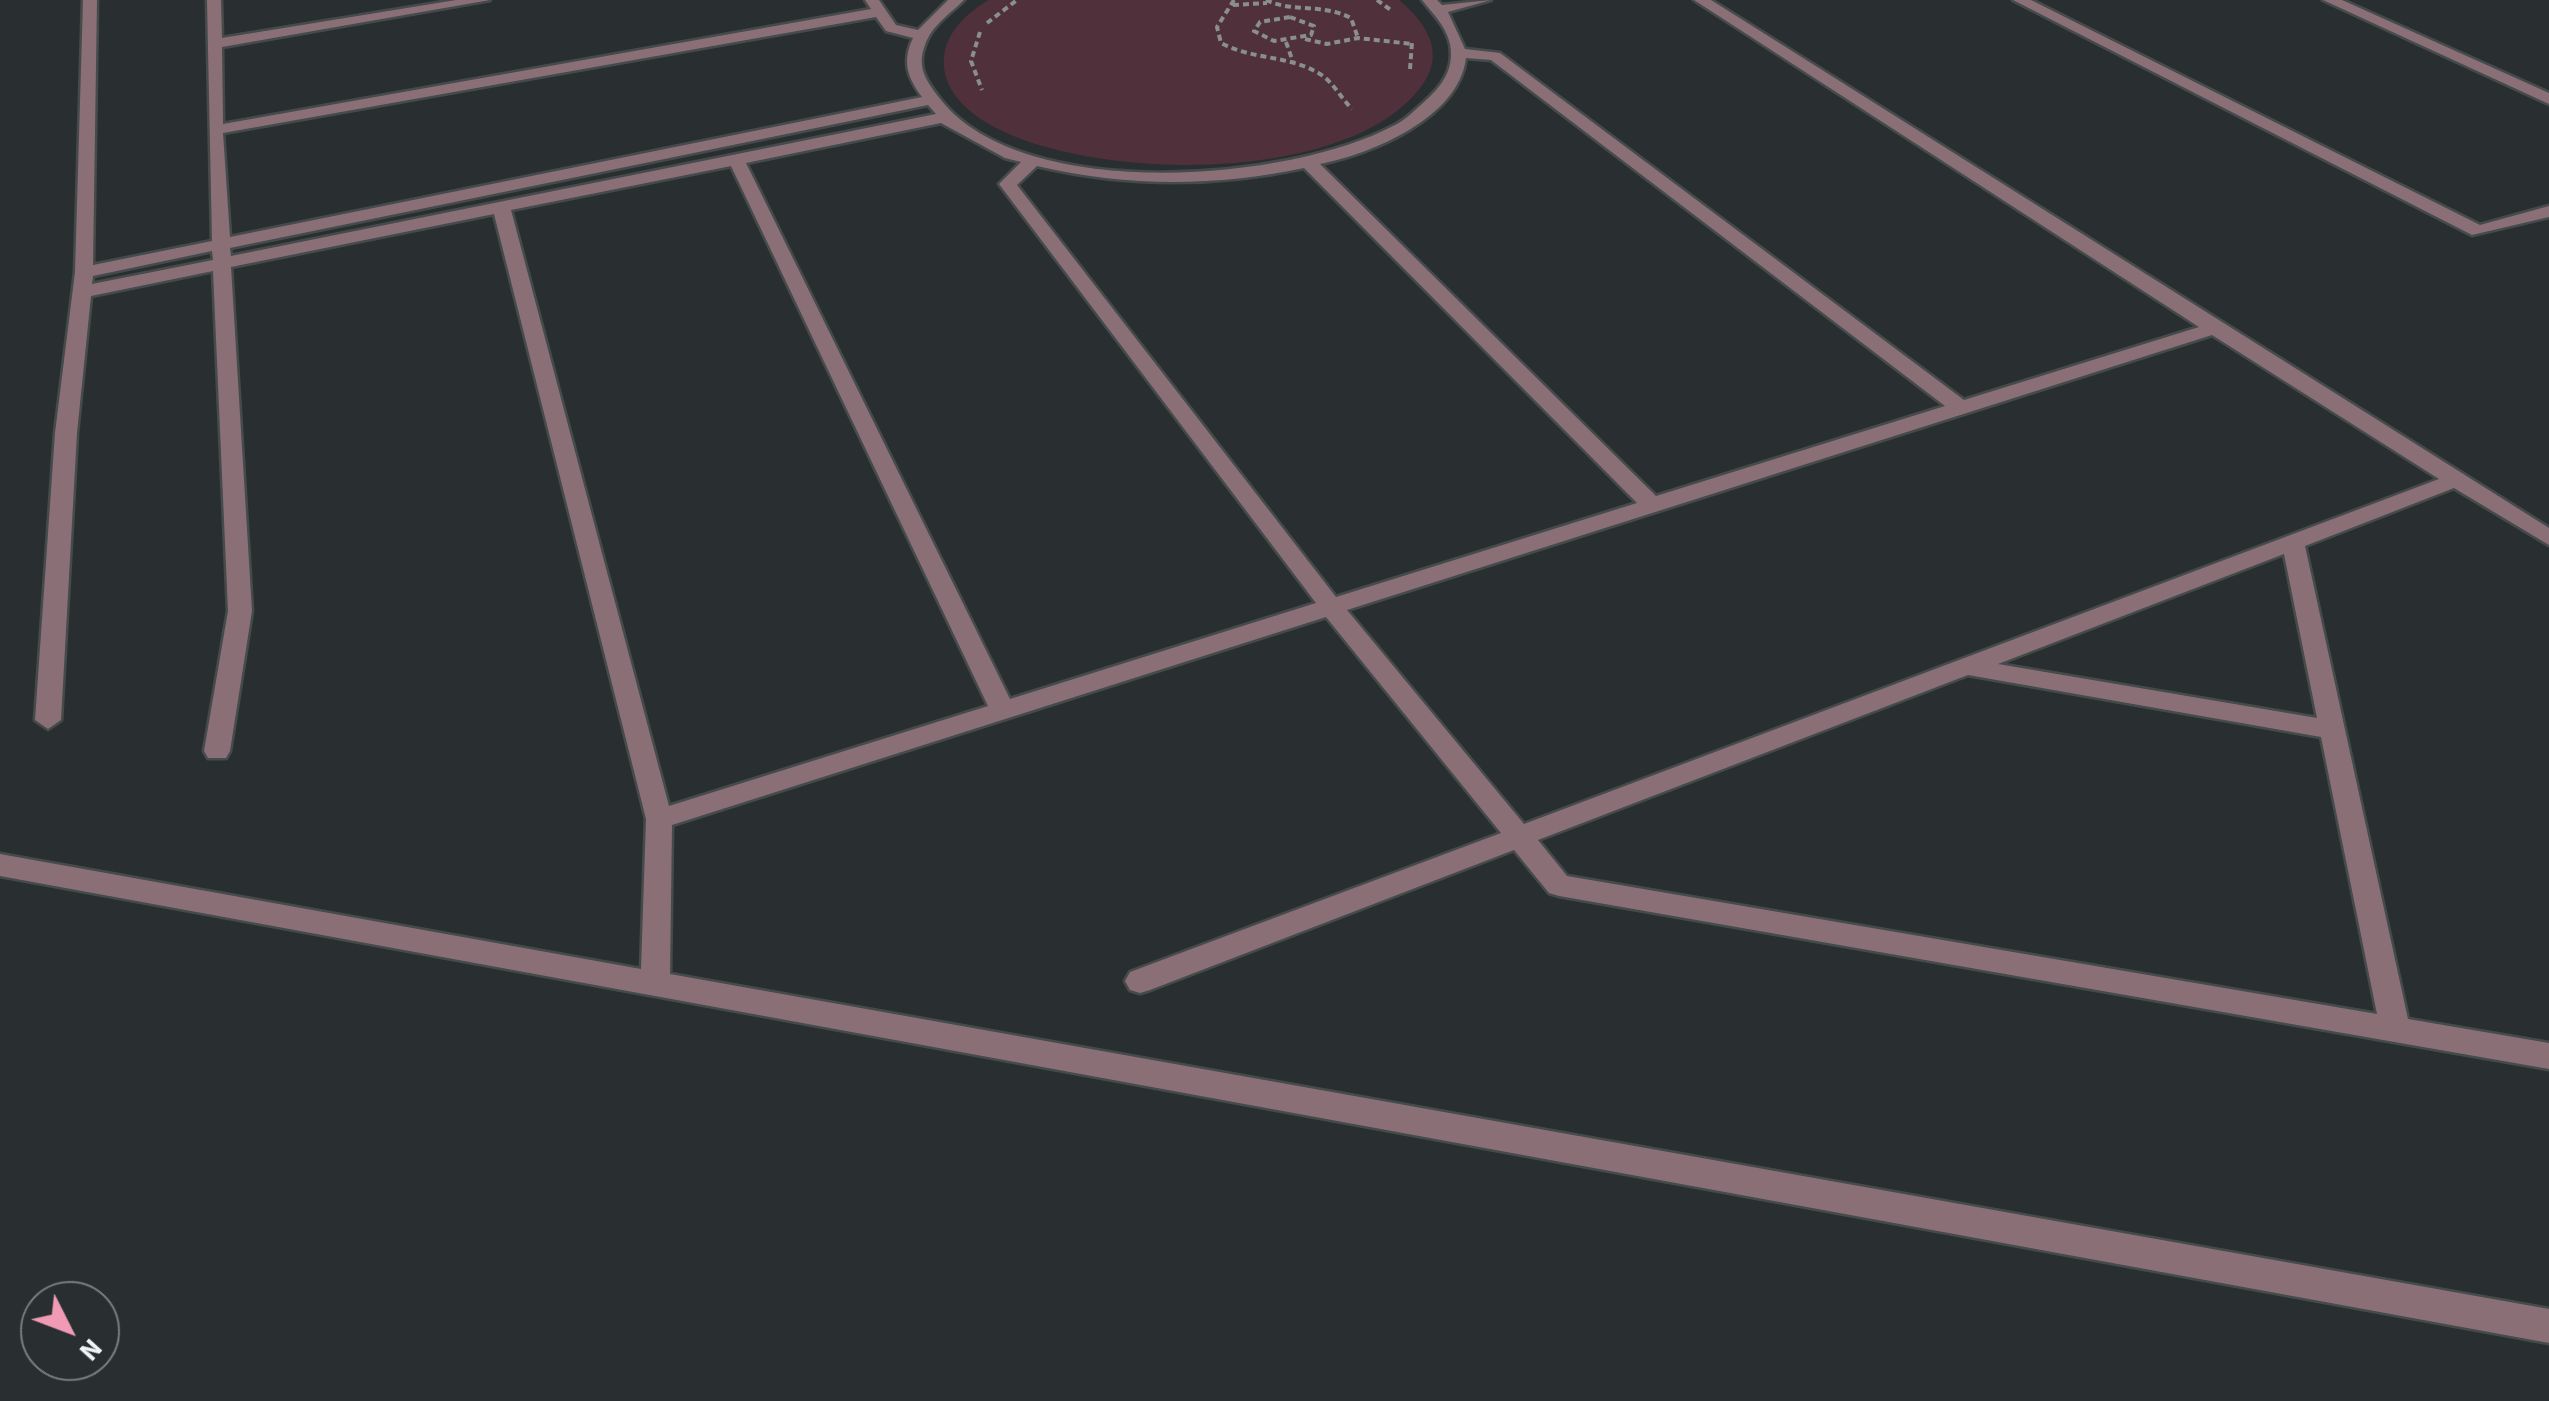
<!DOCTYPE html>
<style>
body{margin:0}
#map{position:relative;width:2549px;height:1401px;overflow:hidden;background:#292f30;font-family:"Source Sans 3",sans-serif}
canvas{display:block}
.north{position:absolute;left:20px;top:1281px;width:100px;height:100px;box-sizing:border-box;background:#292f30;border:2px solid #797d7e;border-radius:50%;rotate:132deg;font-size:28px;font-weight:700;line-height:40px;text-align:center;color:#f0f3f4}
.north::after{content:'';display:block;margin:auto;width:35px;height:45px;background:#f09ab5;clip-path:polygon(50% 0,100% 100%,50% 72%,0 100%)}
</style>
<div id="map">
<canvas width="2549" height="1401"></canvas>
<div class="north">N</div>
</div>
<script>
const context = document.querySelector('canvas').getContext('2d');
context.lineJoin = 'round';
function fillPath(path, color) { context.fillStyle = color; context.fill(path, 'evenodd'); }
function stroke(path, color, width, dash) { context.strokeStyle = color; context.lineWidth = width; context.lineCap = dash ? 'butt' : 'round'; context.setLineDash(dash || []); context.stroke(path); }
fillPath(new Path2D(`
 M989,0h410c26,22 47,51 24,84 -72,103 -337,98 -436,39 -23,-14 -46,-36 -43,-66 2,-25 24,-45 45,-57z`), '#50303a');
const minor = new Path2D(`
 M83,0h14l-4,265 119,-24 -5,-241h14l1,38 234,-38h34l-268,47 1,77 648,-115 -6,-9h14l17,25 22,5 30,-30h16c-14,14 -32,25 -39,45 -9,23 2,37 16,55 82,103 346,82 452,26 11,-5 21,-15 30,-23 18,-16 32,-33 27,-59 -4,-18 -17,-30 -28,-44h15l5,5 49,-5 -43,12 17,37 35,4 464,347 235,-73 -505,-327h17l838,528v17l-95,-57 -149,58 103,473 141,24v26l-990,-173 -10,-3 -35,-43 -364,140 -10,3 -10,-3 -5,-9 5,-9 371,-139 -175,-216 -654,208 -2,149 1879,335v34l-2549,-467v-22l641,115 5,-150 -152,-605 -263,53 21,344 -22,140 -4,7h-18l-4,-7 24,-140 -15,-340 -122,25 -14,137 -16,287 -13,9 -13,-9 20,-287 20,-161zM876,17l10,14 27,7c-11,23 -6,39 9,59l-692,140 -7,-104zM1466,58l25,2 454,346 -289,90 -336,-332c51,-10 139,-46 146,-106zM928,105l8,9 -705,142 -1,-8zM941,123l64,35 16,4 -22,22 317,419 -306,96 -264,-536zM731,166l257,540 -319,100 -158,-596zM1037,166c89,21 178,21 267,2l333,335 -301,94 -319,-412zM212,251l1,9 -121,24 1,-8zM2212,335l227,144 -915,345 -177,-214zM2284,554l33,164 -319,-54zM1968,675l353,62 56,277 -810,-138 -29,-36z
 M2013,0h18l449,225 69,-19v11l-77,18z
 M2323,0h19l207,93v11z`);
stroke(minor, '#454a4b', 5);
stroke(new Path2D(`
 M1234,0l-17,27 4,16c31,17 69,12 99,31 13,8 21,24 32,35
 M1266,0c27,13 56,3 85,18l7,20
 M1377,0l15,11
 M1233,5l34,-2
 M1290,17l24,9 -3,9 -37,6 -20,-10 6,-9z
 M987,23l30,-23
 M980,32l-9,29 11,29
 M1305,39l22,5 31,-6 54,6
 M1286,42l7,20
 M1410,69l2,-27`), '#898e8f', 4, [6, 4]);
fillPath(minor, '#8a6f76');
</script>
